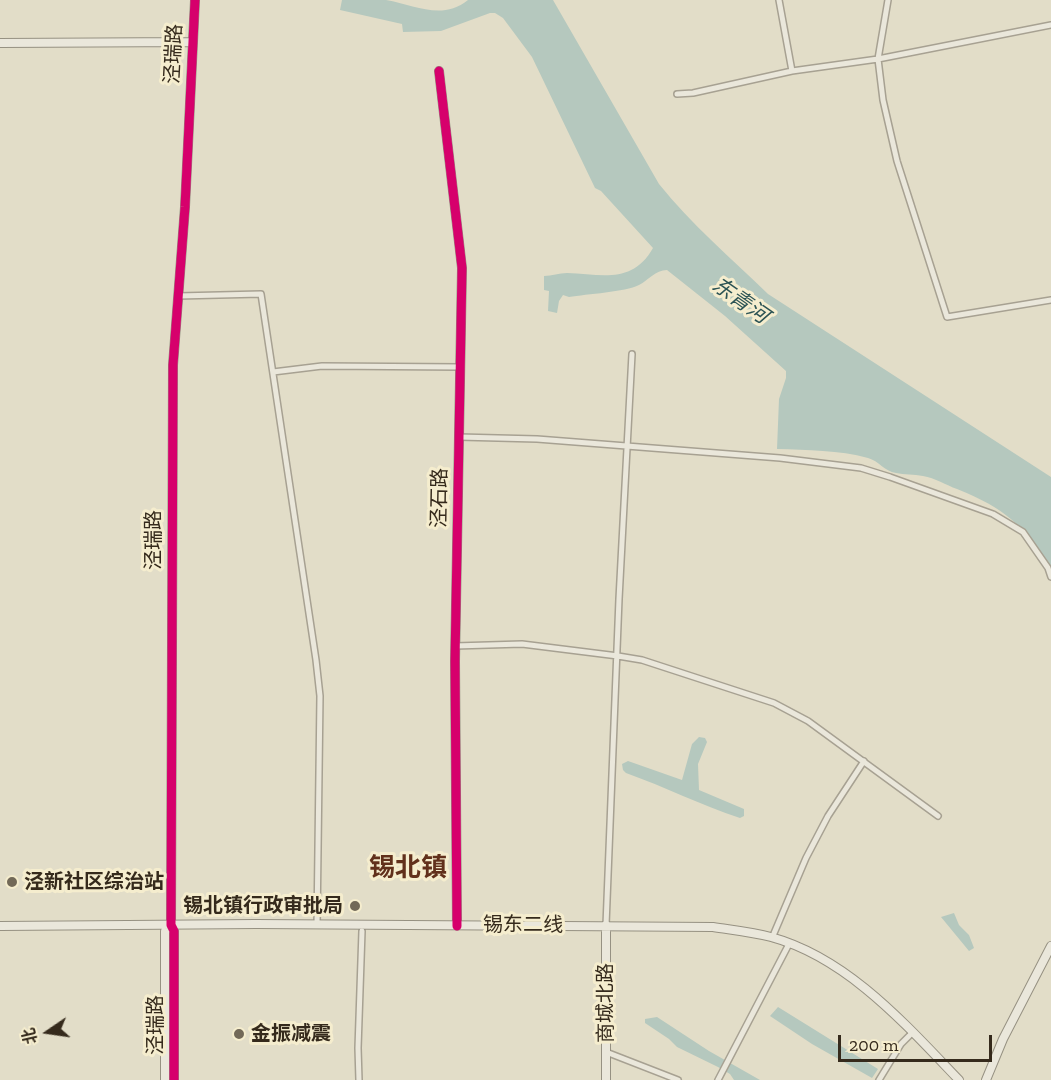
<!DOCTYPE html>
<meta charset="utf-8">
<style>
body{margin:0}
#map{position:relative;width:1051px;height:1080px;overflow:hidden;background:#e2ddc8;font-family:"Zilla Slab","Noto Sans SC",serif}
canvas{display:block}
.north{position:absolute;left:18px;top:1002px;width:60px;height:60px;-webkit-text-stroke:4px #f5edce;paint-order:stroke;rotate:257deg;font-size:16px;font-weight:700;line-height:24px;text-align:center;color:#352a1c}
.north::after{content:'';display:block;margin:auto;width:21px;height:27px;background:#352a1c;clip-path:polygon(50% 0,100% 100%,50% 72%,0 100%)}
.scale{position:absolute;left:838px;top:1035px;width:154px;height:27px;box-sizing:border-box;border:3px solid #352a1c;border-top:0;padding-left:8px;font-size:18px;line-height:21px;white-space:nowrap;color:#352a1c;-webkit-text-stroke:4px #f5edce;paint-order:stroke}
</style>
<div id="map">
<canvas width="1051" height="1080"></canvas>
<div class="north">北</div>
<div class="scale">200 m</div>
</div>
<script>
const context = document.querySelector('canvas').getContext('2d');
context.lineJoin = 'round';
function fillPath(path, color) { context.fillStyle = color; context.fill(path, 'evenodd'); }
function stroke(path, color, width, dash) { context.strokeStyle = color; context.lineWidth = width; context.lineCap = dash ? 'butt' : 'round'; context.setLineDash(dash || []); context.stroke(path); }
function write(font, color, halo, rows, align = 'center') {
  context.font = font + ' "Zilla Slab","Noto Sans SC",serif'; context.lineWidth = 6; context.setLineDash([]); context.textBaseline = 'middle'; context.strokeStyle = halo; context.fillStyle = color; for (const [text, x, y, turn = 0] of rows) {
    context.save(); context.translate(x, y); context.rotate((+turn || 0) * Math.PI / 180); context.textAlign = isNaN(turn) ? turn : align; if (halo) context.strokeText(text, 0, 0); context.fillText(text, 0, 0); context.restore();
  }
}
fillPath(new Path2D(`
 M342,0c14,0 30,0 44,0 29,5 56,21 82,0h85l106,184c32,40 72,74 109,110l283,183v89c-32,-43 -43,-56 -94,-77 -11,-4 -22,-11 -34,-13 -9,-2 -19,-1 -27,-3 -12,-2 -17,-12 -28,-15 -29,-8 -61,-8 -91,-9l2,-50 7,-21v-7l-61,-55 -58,-46c-12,0 -18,10 -28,15 -14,7 -52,9 -70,12l-6,-2 -4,6 -2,12 -9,-2 1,-20 -5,-1v-14c8,0 15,-3 23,-3 34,1 65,12 86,-25l-52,-57 -6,-3 -63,-131 -29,-39 -8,-5h-5l-49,18 -38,1 -1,-8 -62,-14z
 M699,737l6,1 2,4 -9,22 1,26 45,19v7l-4,2c-39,-13 -75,-31 -114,-45l-3,-3 -1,-6 6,-3 54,19 10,-36z
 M954,913l5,12 10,10 5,13 -5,3 -28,-34z
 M778,1007l100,62 -6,9 -60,-34 -42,-28z
 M657,1017l52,34 51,29h-26l-4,-6 -12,-7 -41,-20 -8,-8 -24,-16v-4z`), '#b5c8be');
const street = new Path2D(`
 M779,0l13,71
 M888,0l-10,59 5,41 14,61 50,156 104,-17
 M677,94l16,-1 99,-22 86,-12 173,-34
 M178,296l83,-2 55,366 4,36 -3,229
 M273,372l49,-6 138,1
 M459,437l78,2 243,19 81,10 29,9 103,37 30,18 25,36 3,9
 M455,646l67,-2 96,12 24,4 132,43 34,18 130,95
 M606,925l13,-326 13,-245
 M772,938l34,-80 22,-42 36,-55
 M606,1052l72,28
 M359,1080l-1,-32 4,-117
 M718,1080l71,-136
 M879,1080l22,-36 11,-11`);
const secondary = new Path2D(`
 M0,43l193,-1
 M439,71l23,197 -7,393 2,265
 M606,925v155
 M0,926l256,-2 457,3c19,3 39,5 58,10 77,21 135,88 188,143
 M165,1080v-149l6,-6
 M174,1080v-149l-3,-6 2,-560 12,-158 10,-207
 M986,1080l17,-41 48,-93`);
stroke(street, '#a7a192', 8);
stroke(secondary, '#969182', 10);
stroke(street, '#eae7db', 5);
stroke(secondary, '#eae7db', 8);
stroke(new Path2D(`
 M439,71l23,197 -7,393 2,265
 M174,1080v-149l-3,-6 2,-560 12,-158 10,-207`), '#d6006c', 9);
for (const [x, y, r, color] of [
 [12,882,6,"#726958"],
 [355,906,6,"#726958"],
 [239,1034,6,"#726958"]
]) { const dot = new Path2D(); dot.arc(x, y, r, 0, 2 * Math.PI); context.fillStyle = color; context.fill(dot); stroke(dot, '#f5edce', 2); }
write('20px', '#352a1c', '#f5edce', [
 ["泾瑞路",174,54,-87],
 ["泾石路",440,498,-89],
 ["泾瑞路",154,540,-90],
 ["锡东二线",523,925],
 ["商城北路",606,1003,-90],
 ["泾瑞路",156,1025,-90]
]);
write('bold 20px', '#352a1c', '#f5edce', [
 ["泾新社区综治站",24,882],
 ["锡北镇行政审批局",343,906,"right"],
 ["金振减震",251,1034]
], 'left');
write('italic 21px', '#2b5354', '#f5edce', [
 ["东青河",740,301,35]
]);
write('bold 26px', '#61301b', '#f5edce', [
 ["锡北镇",408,869]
]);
</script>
